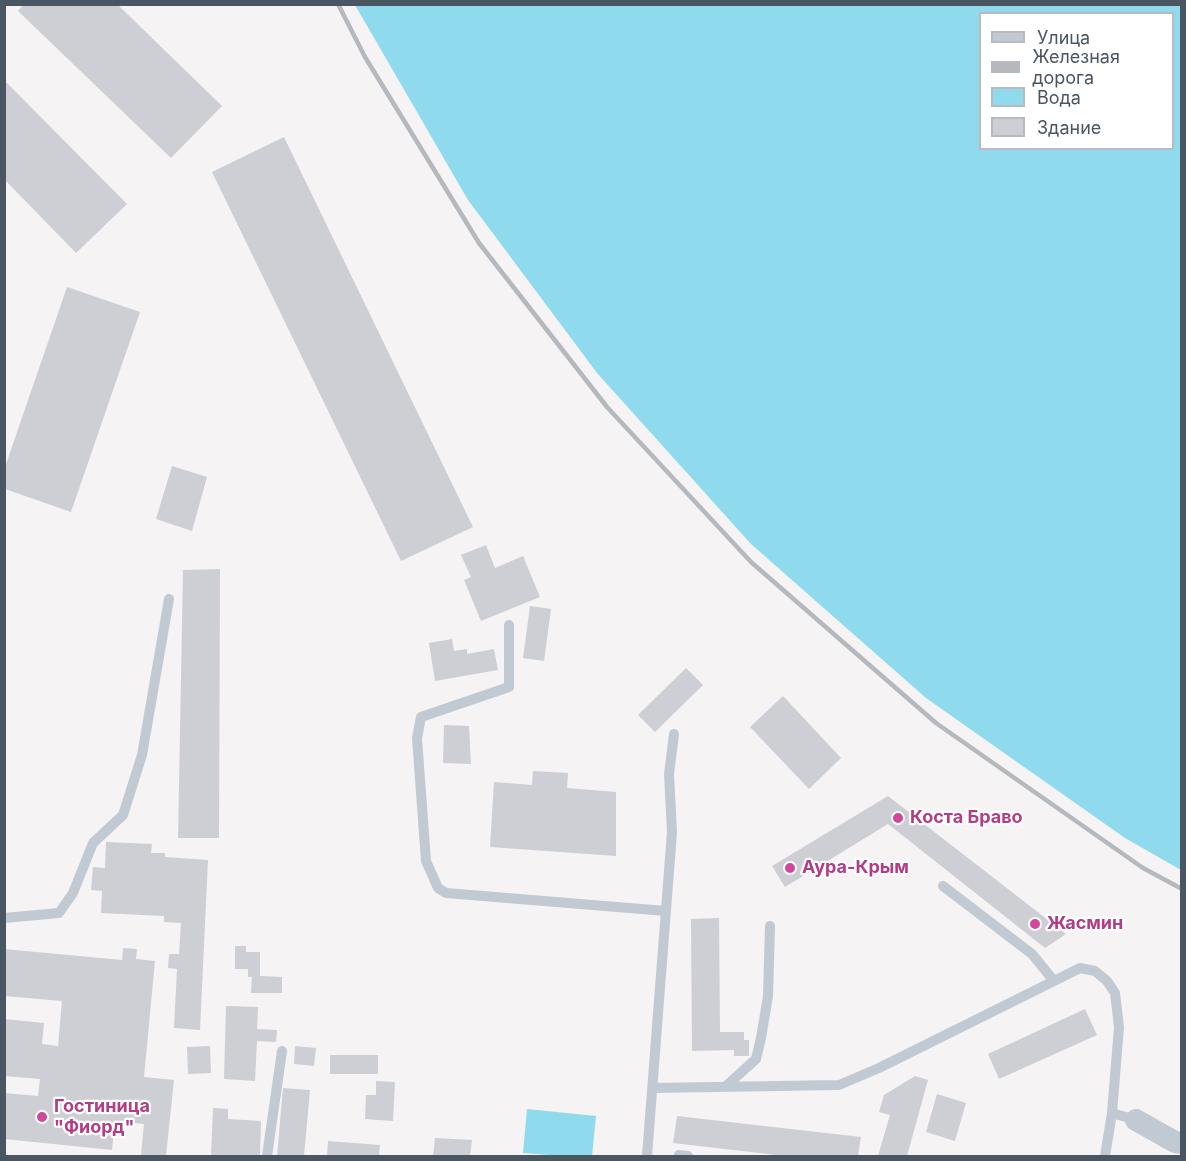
<!DOCTYPE html>
<meta charset="utf-8">
<style>
body{margin:0}
#map{position:relative;width:1186px;height:1161px;overflow:hidden;background:#f5f3f3;font-family:Inter,sans-serif}
canvas{display:block}
.frame{position:absolute;inset:0;border:6px solid #4a5661;pointer-events:none}
.legend{position:absolute;left:979px;top:12px;width:195px;height:138px;box-sizing:border-box;background:#fff;border:2px solid #b7bbc0;margin:0;padding:8px 10px;list-style:none;font-size:18px;color:#4a5661}
.legend li{display:flex;align-items:center;gap:12px;height:30px}
.legend b{width:30px;border:2px solid #b7bbc0}
</style>
<div id="map">
<canvas width="1186" height="1161"></canvas>
<div class="frame"></div>
<ul class="legend">
<li><b style="height:8px;background:#c1cad2"></b>Улица</li>
<li><b style="height:8px;background:#b5b8bd"></b>Железная дорога</li>
<li><b style="height:16px;background:#90daee"></b>Вода</li>
<li><b style="height:16px;background:#cdcfd5"></b>Здание</li>
</ul>
</div>
<script>
const context = document.querySelector('canvas').getContext('2d');
context.lineJoin = 'round';
function fillPath(path, color) { context.fillStyle = color; context.fill(path, 'evenodd'); }
function stroke(path, color, width, dash) { context.strokeStyle = color; context.lineWidth = width; context.lineCap = dash ? 'butt' : 'round'; context.setLineDash(dash || []); context.stroke(path); }
function write(font, color, halo, rows, align = 'center') {
  context.font = font + ' Inter,sans-serif'; context.lineWidth = 4.5; context.setLineDash([]); context.textBaseline = 'middle'; context.strokeStyle = halo; context.fillStyle = color; for (const [text, x, y, turn = 0] of rows) {
    context.save(); context.translate(x, y); context.rotate((+turn || 0) * Math.PI / 180); context.textAlign = isNaN(turn) ? turn : align; if (halo) context.strokeText(text, 0, 0); context.fillText(text, 0, 0); context.restore();
  }
}
fillPath(new Path2D(`
 M355,5h826v865l-56,-32 -199,-140 -175,-154 -154,-171 -129,-173zM980,14h192v134h-192z
 M527,1109l69,7 -4,40h-29l-40,-3z`), '#90daee');
fillPath(new Path2D(`
 M24,4h93l105,102 -51,52 -153,-147z
 M4,80l123,124 -51,49 -72,-74z
 M284,137l189,390 -72,34 -189,-389z
 M67,287l73,25 -69,200 -66,-23v-22z
 M172,466l35,11 -15,54 -36,-12z
 M486,545l9,23 28,-12 17,41 -59,24 -17,-41 7,-3 -10,-22z
 M220,569l-1,269h-41l5,-268z
 M530,606l21,3 -7,52 -21,-3z
 M452,639l2,12 13,-2v5l27,-5 4,21 -63,11 -6,-38z
 M686,668l17,17 -48,47 -17,-17z
 M783,696l58,62 -32,31 -59,-62z
 M444,725l25,1 2,38 -28,-1z
 M533,771l35,2 -1,15 49,4v64l-126,-9 4,-65 38,3z
 M888,796l178,138 -21,14 -157,-124 -103,63 -13,-21z
 M106,842l46,2 -1,9h14v4l43,3 -8,170 -26,-2 3,-59 -9,-1 1,-14h10l2,-31 -17,-1v-6l-63,-3 1,-22 -11,-1 2,-23 12,1z
 M719,918l1,114h24v8h5v16h-15v-6l-42,1 -1,-132z
 M235,946h11v6h14v24l22,1v16h-31l1,-16h-4v-8h-13z
 M123,948l14,1 -1,10 19,2 -11,116 30,3 -8,76 -25,-1 3,-31 -29,-3 -3,29 -108,-11v-46l34,3 2,-17 -36,-3v-57l40,4 -2,21 16,2 4,-45 -58,-5v-47l118,11z
 M226,1006l32,1 -1,22 20,1 -1,12 -19,-1 -2,40 -31,-2z
 M1085,1009l12,26 -98,44 -11,-25z
 M210,1046l1,27 -23,1 -1,-27z
 M295,1046l21,2 -2,18 -20,-2z
 M330,1055h48v19h-48z
 M915,1076l13,4 -21,76h-29l12,-41 -11,-3 5,-17z
 M376,1081l19,1 -2,39 -28,-2 1,-24h10z
 M283,1088l27,2 -6,66h-27z
 M937,1094l29,9 -11,38 -29,-9z
 M213,1108l15,1v10l33,2 -1,35h-49z
 M677,1116l184,21 -3,19h-73l-112,-13z
 M435,1138l37,2 -2,16h-37z
 M328,1141l52,4 -1,11h-52z`), '#cdcfd5');
stroke(new Path2D(`
 M509,625v62l-88,30 -4,21 9,123 12,27 8,5 220,18
 M4,918l55,-5 14,-20 20,-50 30,-28 19,-60 27,-156
 M1054,981l26,-13 15,3 12,10 8,12 4,34 -7,86
 M725,1087l31,-28 5,-21 7,-42 2,-70
 M653,1088l186,-3 40,-17 175,-87 -22,-27 -89,-68
 M679,1155l9,1
 M267,1156l15,-105
 M647,1156l25,-324 -3,-58 5,-40
 M1105,1156l7,-43 24,7`), '#c1cad2', 10);
stroke(new Path2D(`
 M1136,1120l39,22 7,1`), '#c1cad2', 22);
stroke(new Path2D(`
 M338,4l27,53 114,186 128,164 144,155 185,161 207,145 39,21`), '#b5b8bd', 4.5);
for (const [x, y, r, color] of [
 [898,818,6,"#d1479c"],
 [790,868,6,"#d1479c"],
 [1035,924,6,"#d1479c"],
 [42,1117,6,"#d1479c"]
]) { const dot = new Path2D(); dot.arc(x, y, r, 0, 2 * Math.PI); context.fillStyle = color; context.fill(dot); stroke(dot, '#fff', 2); }
write('bold 18px', '#b23c85', '#fff', [
 ["Коста Браво",910,818],
 ["Аура-Крым",802,868],
 ["Жасмин",1047,924],
 ["Гостиница",54,1107],
 ["\"Фиорд\"",54,1128]
], 'left');
</script>
